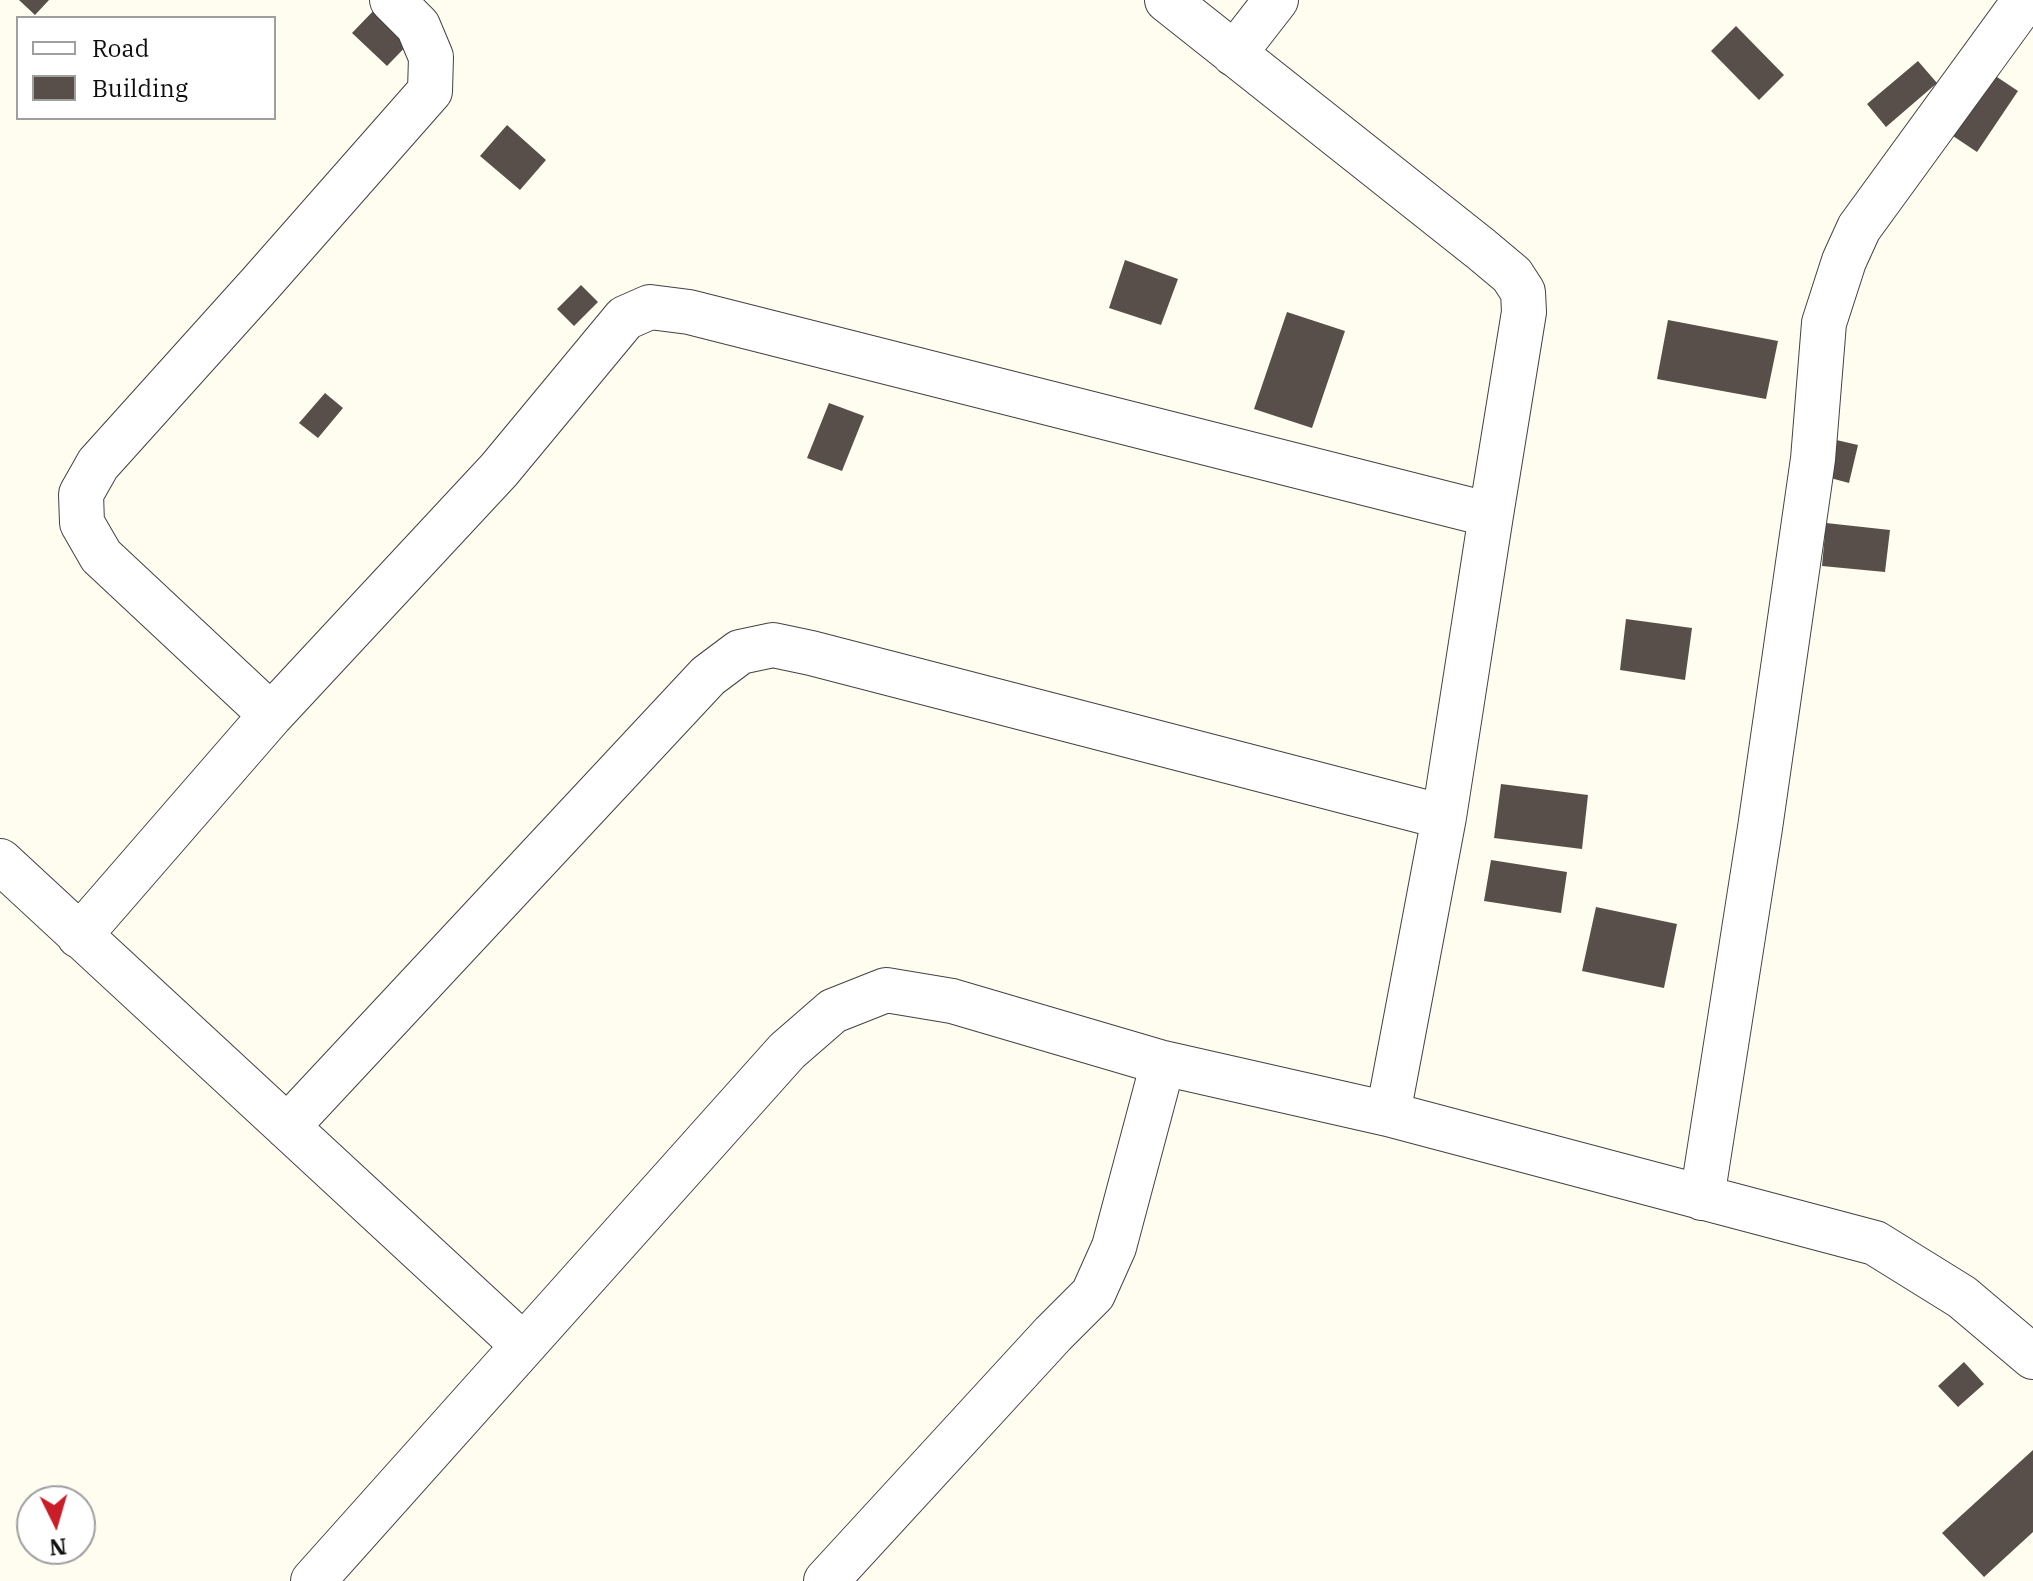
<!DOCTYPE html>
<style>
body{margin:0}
#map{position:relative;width:2033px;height:1581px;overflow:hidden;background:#fffcf0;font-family:"IBM Plex Serif",serif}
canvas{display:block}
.legend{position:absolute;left:16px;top:16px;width:260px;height:104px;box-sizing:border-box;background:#fff;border:2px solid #9f9f9f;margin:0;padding:10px 14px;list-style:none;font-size:24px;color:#0f0f0f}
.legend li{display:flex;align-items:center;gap:16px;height:40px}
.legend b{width:40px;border:2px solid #9f9f9f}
.north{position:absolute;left:16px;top:1485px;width:80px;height:80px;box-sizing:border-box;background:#fff;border:2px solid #9f9f9f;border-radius:50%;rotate:175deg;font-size:22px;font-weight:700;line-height:32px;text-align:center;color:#0f0f0f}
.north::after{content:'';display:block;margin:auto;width:28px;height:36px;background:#c91d27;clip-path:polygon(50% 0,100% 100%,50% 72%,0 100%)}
</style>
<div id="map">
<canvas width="2033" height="1581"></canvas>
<ul class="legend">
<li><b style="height:10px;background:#fff"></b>Road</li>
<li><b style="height:22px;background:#584f4a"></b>Building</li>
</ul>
<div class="north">N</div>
</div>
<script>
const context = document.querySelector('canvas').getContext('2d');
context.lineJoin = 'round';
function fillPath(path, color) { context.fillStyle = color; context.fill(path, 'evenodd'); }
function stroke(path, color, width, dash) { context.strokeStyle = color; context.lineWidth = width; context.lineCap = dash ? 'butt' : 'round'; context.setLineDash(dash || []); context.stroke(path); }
fillPath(new Path2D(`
 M19,0h30l-14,15z
 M378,6l35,33 -26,27 -35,-33z
 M1736,26l48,49 -25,25 -48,-49z
 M1918,61l19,22 -51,44 -19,-23z
 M1991,73l27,18 -41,61 -27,-18z
 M507,125l39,35 -26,30 -40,-34z
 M1125,260l53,19 -17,46 -52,-17z
 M581,285l17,17 -24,24 -17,-17z
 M1287,312l58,19 -33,97 -58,-19z
 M1668,320l110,21 -12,58 -109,-20z
 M325,393l18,15 -25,30 -19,-15z
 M829,403l35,13 -22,55 -35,-13z
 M1832,439l26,6 -9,38 -26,-7z
 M1826,523l64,7 -5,42 -63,-6z
 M1626,619l66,9 -7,52 -65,-10z
 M1501,784l87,11 -6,54 -88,-11z
 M1491,860l76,12 -6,41 -77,-12z
 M1596,907l81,17 -13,64 -82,-17z
 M1964,1362l20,22 -26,23 -20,-21z
 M2033,1450v82l-49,45 -42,-44z`), '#584f4a');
const minor = new Path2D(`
 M1167,0l314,249 31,26 11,17 1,20 -33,203 -47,302 -56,297
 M1234,54l42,-54
 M271,715l-170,-159 -19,-33 -1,-29 17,-30 163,-181 169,-192 1,-34 -13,-31 -26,-26
 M0,861l523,484
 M79,936l192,-221 228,-245 126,-152 25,-11 39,5 802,203
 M287,1127l421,-451 32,-24 33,-7 38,8 633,164
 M1702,1198l58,-370 53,-369 11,-136 20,-62 15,-33 166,-228
 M313,1581l474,-530 46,-40 53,-21 66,11 211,62 225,51 487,129 87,54 71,60
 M826,1581l227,-247 40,-40 21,-47 49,-184`);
stroke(minor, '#424242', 46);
stroke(minor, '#fff', 44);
</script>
